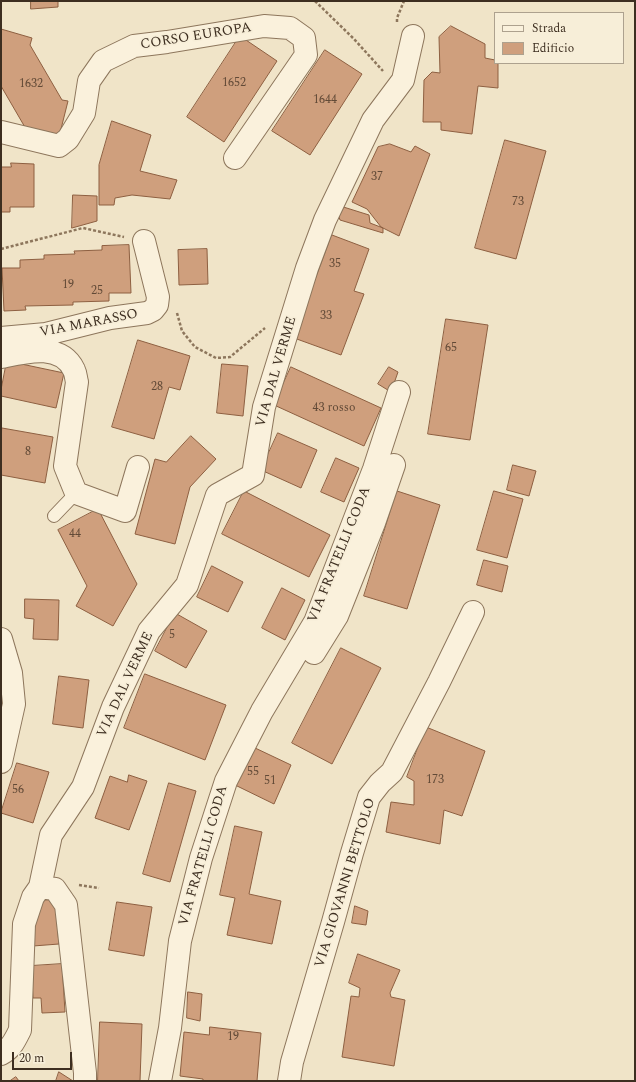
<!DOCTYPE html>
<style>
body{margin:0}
#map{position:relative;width:636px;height:1082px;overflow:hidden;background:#f0e4c8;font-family:Spectral,serif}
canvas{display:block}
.frame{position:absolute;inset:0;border:2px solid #3d2e20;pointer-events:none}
.legend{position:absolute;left:494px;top:12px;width:130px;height:52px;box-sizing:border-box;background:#f7eed8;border:1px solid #ada18e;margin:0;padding:5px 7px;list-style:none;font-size:12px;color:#3d2e20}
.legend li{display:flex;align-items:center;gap:8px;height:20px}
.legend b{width:20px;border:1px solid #ada18e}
.scale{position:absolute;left:12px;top:1052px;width:60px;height:18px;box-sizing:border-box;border:2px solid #3d2e20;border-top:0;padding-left:5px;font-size:12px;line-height:14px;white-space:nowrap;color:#3d2e20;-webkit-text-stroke:3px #f7eed8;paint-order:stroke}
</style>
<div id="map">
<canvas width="636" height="1082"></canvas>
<div class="frame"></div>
<ul class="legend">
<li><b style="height:5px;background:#faf1dc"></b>Strada</li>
<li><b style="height:11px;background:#cf9f7d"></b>Edificio</li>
</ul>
<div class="scale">20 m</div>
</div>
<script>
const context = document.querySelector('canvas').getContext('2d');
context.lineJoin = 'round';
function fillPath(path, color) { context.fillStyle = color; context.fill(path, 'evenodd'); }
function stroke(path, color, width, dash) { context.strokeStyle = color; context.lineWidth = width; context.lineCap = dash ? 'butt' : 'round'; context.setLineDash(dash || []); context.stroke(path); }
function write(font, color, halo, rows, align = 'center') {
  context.font = font + ' Spectral,serif'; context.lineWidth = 3.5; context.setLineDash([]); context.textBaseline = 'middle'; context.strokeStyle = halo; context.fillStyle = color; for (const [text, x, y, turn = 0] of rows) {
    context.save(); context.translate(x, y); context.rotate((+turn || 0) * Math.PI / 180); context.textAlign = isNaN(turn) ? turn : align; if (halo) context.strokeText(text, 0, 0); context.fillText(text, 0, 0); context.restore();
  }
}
const building = new Path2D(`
 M31,1h27v6l-27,2z
 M451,26l34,18v14l10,2v3h3v25l-20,-2 -6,48 -31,-4v-8h-18l1,-42 8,-8 8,1 -1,-36z
 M1,29l31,9 -2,7 32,55 6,1 -9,36 -33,-8 -25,-43z
 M240,36l37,25 -53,81 -37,-25z
 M325,50l37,24 -52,81 -38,-24z
 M112,121l39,14 -11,36 37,9 -7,19 -38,-4 -17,3 -1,7h-15v-40z
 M505,140l41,11 -30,108 -41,-11z
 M390,144l21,8 4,-6 15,8 -31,82 -18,-9 -14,-18 -15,-7 26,-55z
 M11,163l23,1v43h-24v5h-9v-45h10z
 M73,195l24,1v25l-25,7z
 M337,205l32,10 1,8 13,5v5l-43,-13 -4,-12z
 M332,235l37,14 -15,42 10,3 -23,61 -47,-17z
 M129,245l2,48h-22v8l-36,1v3l-48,1 1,4 -22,1 -2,-43h18v-8l24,-1v-4l31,-1 -1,-3 28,-1v-4z
 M207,249l1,35 -29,1 -1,-35z
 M446,319l42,6 -18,115 -42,-6z
 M138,340l52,16 -10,34 -11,-3 -15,52 -42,-12z
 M7,361l57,12 -8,35 -55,-12v-6z
 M222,364l26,2 -5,50 -26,-3z
 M291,367l90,41 -17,38 -90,-41z
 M389,367l9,5 -7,20 -13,-8z
 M2,428l51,9 -8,46 -44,-8z
 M278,433l39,17 -16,38 -40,-18z
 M191,436l25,23 -26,28 -15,57 -40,-10 20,-75 11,3z
 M336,458l23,10 -15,34 -23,-10z
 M513,465l23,6 -7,25 -22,-6z
 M244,491l86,44 -21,42 -87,-43z
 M397,491l43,14 -33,104 -43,-13z
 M494,491l29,8 -16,59 -30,-8z
 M98,509l39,75 -24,42 -37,-20 11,-20 -29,-56z
 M484,560l24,6 -6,26 -25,-7z
 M212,566l31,16 -15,30 -31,-15z
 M282,588l23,12 -20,40 -23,-12z
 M25,599l34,1 -1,40 -25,-1 1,-20 -9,-1z
 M175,613l32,18 -21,37 -31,-17z
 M341,648l40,20 -49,96 -40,-21z
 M145,674l81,31 -21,55 -81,-32z
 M59,676l30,4 -6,48 -30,-4z
 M426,727l59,24 -23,65 -18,-6 -4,34 -54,-12 5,-30 23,3v-24l-7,-4z
 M253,747l38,18 -17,39 -39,-19z
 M17,763l32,9 -16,51 -32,-10z
 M129,775l18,6 -18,49 -34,-12 15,-42 17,6z
 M169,783l27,8 -26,91 -27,-8z
 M235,826l27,6 -13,62 32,7 -9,43 -45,-9 8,-37 -15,-3z
 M55,900l4,44 -26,2 -3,-30 6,-15z
 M117,902l35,5 -8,49 -35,-6z
 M355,906l13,5 -2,14 -14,-2z
 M358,954l42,16 -10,23 1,4 14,3 -11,66 -52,-9 9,-61 8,1 1,-9 -11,-5z
 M62,964l3,48 -23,1 -1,-15h-8l-2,-32z
 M188,992l14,2 -2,27 -13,-3z
 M100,1022l42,2 -2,57h-42z
 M210,1027l51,6 -4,48h-54v-2l-23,-3 4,-44 25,3z
 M59,1072l14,9h-17z
 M16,1077l3,4h-9z`);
fillPath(building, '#cf9f7d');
stroke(building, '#8d5f41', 1);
const lane = new Path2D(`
 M54,516l22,-23`);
const street = new Path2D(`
 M1,132l58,14 9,-7 16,-26 5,-32 14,-20 31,-15 33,-4 97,-16 26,2 14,10 2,17 -71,103
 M1,338l45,-4 64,-16 37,-5 6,-3 4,-5 1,-8 -14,-56
 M1,357c24,-5 60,-15 73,13 2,4 2,9 3,12l-12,84 11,27 49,18 13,-44
 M1,639l10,34 3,31 -13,58
 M314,653l23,-37 37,-93 20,-58
 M40,887l11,-52 32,-48 30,-80 36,-76 38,-46 30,-90 36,-20 11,-68 43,-139 18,-48 48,-100 30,-40 10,-44
 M1,1054c10,-5 14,-14 19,-24l4,-106 9,-27 7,-10 15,2 11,16 19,168v8
 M160,1081l10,-53 10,-87 21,-83 25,-77 36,-70 53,-89 59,-153 25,-77
 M289,1081l3,-19 41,-140 19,-69 17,-56 11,-14 12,-11 47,-90 34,-70`);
stroke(lane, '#8d765c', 14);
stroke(street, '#8d765c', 24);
stroke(new Path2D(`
 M315,1l39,38 29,32
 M397,22v-4l7,-17
 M1,249l82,-21 41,9
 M177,313l5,18 13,16 21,11 14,-1 35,-29
 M79,885l20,3`), '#8d765c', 2.5, [3, 2]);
stroke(lane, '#faf1dc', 12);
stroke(street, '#faf1dc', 22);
write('12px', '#624a37', null, [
 ["1652",234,84],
 ["1632",31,85],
 ["1644",325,101],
 ["37",377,178],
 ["73",518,203],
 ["35",335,265],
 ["19",68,286],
 ["25",97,292],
 ["33",326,317],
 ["65",451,349],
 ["28",157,388],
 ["43 rosso",334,409],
 ["8",28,453],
 ["44",75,535],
 ["5",172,636],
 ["55",253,773],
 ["173",435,781],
 ["51",270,782],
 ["56",18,791],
 ["19",233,1038]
]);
write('14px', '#3d2e20', '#f7eed8', [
 ["CORSO EUROPA",196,37,-9],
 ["VIA MARASSO",89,324,-11],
 ["VIA DAL VERME",277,372,-74],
 ["VIA FRATELLI CODA",340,555,-68],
 ["VIA DAL VERME",126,685,-65],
 ["VIA FRATELLI CODA",204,856,-74],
 ["VIA GIOVANNI BETTOLO",346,883,-73]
]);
</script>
